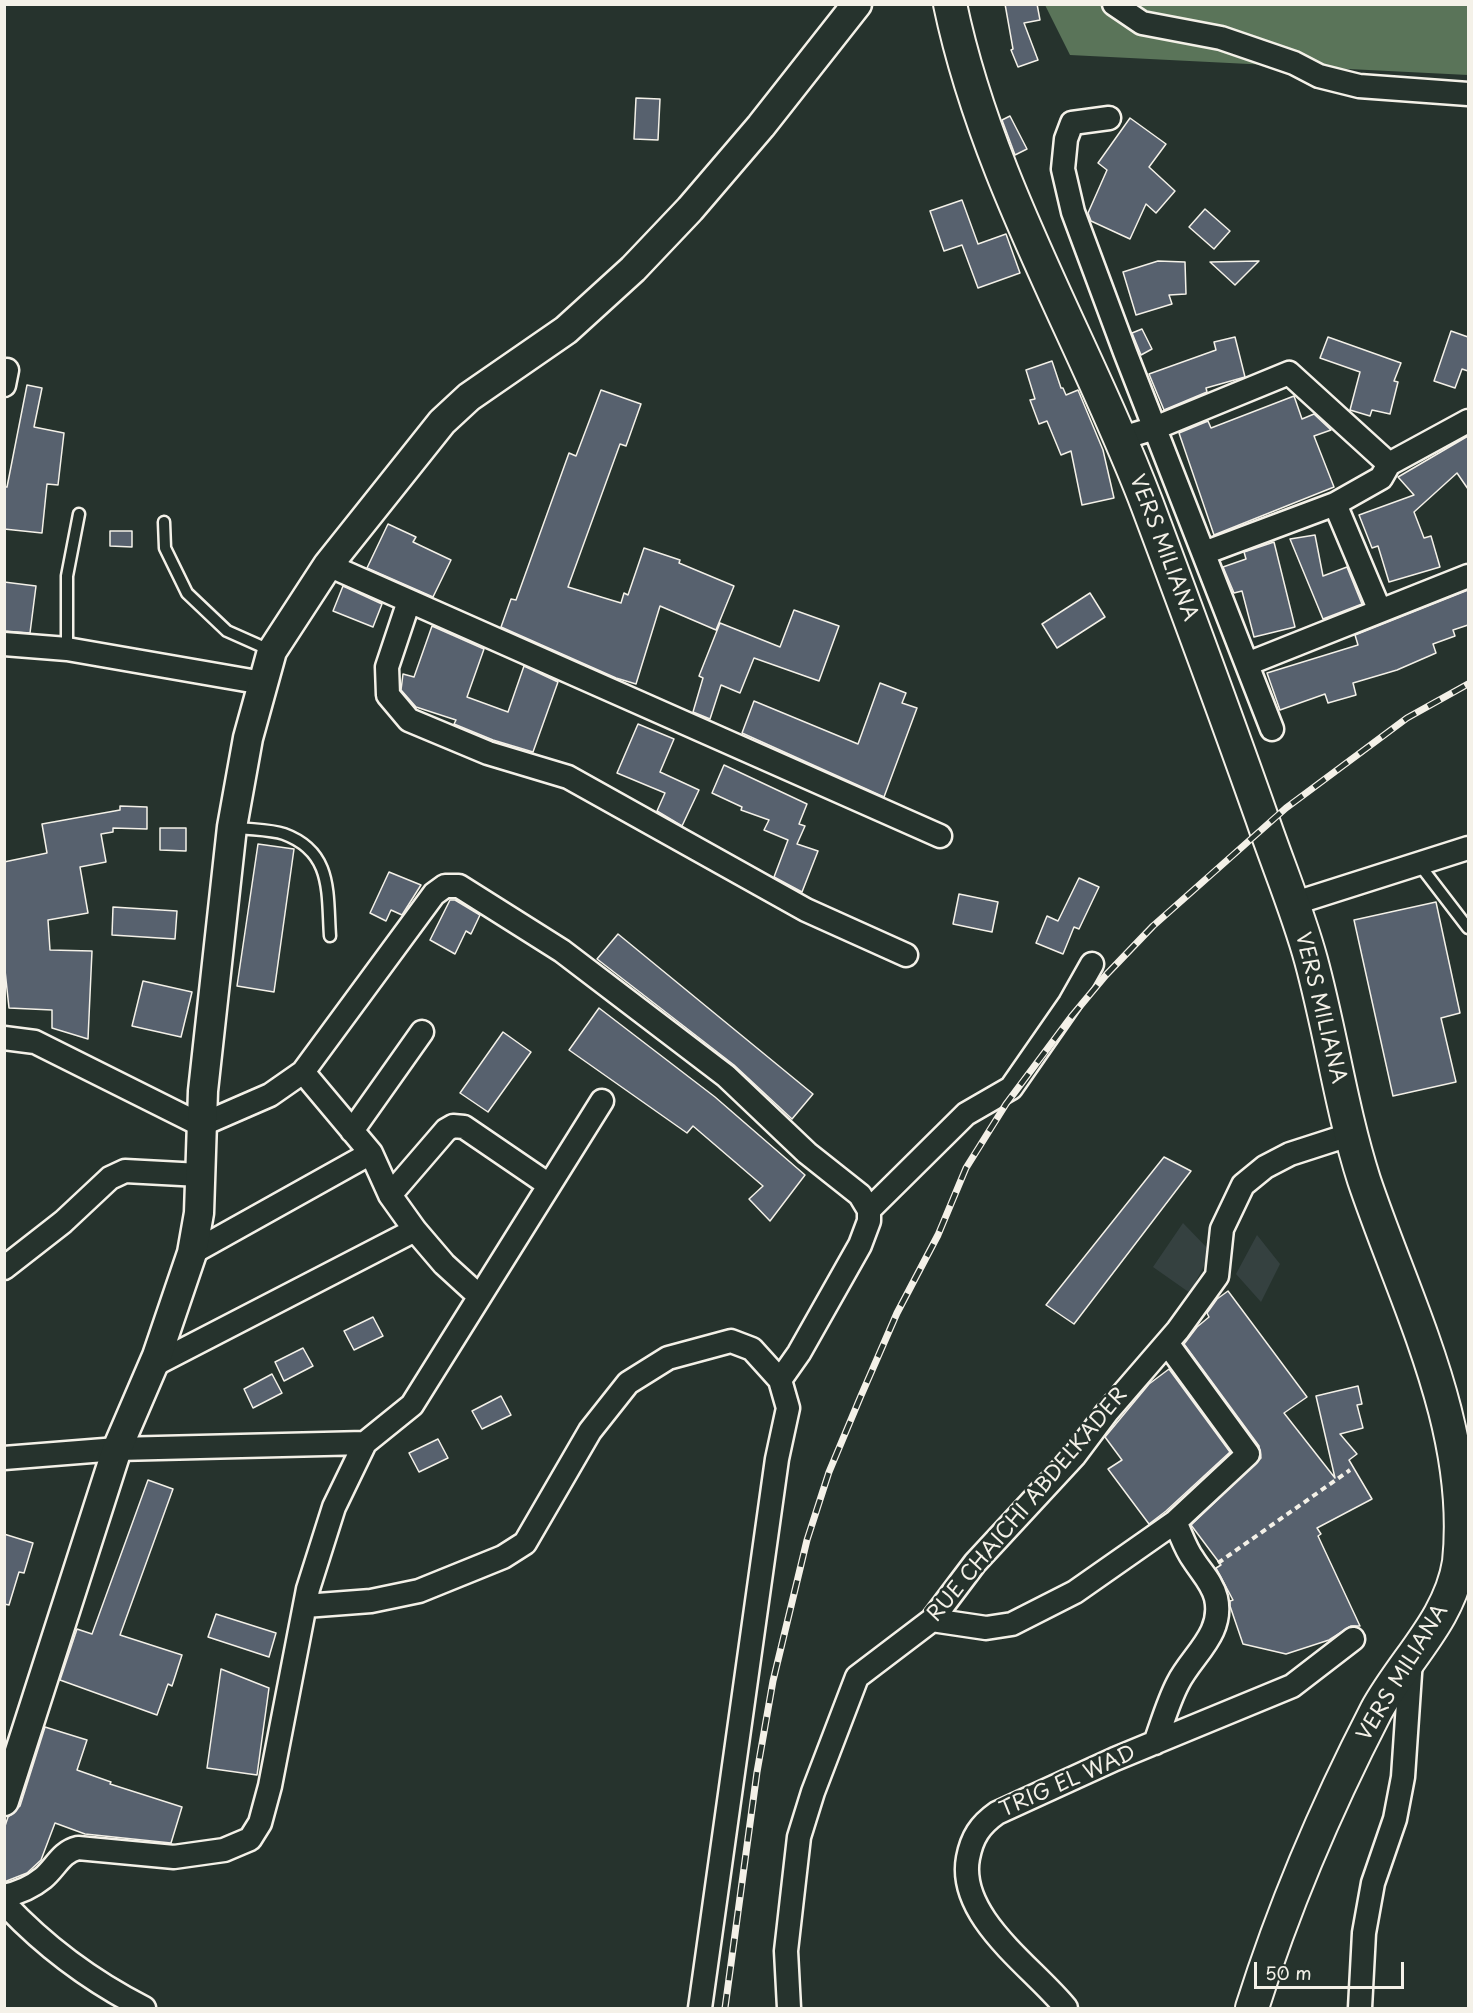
<!DOCTYPE html>
<style>
body{margin:0}
#map{position:relative;width:1473px;height:2013px;overflow:hidden;background:#26332d;font-family:"Playpen Sans",sans-serif}
canvas{display:block}
.frame{position:absolute;inset:0;border:6px solid #f4f1e8;pointer-events:none}
.scale{position:absolute;left:1254px;top:1962px;width:150px;height:27px;box-sizing:border-box;border:3px solid #f4f1e8;border-top:0;padding-left:8px;font-size:18px;line-height:21px;white-space:nowrap;color:#f4f1e8;-webkit-text-stroke:4px #26332d;paint-order:stroke}
</style>
<div id="map">
<canvas width="1473" height="2013"></canvas>
<div class="frame"></div>
<div class="scale">50 m</div>
</div>
<script>
const context = document.querySelector('canvas').getContext('2d');
context.lineJoin = 'round';
function fillPath(path, color) { context.fillStyle = color; context.fill(path, 'evenodd'); }
function stroke(path, color, width, dash) { context.strokeStyle = color; context.lineWidth = width; context.lineCap = dash ? 'butt' : 'round'; context.setLineDash(dash || []); context.stroke(path); }
function write(font, color, halo, rows, align = 'center') {
  context.font = font + ' "Playpen Sans",sans-serif'; context.lineWidth = 5; context.setLineDash([]); context.textBaseline = 'middle'; context.strokeStyle = halo; context.fillStyle = color; for (const [text, x, y, turn = 0] of rows) {
    context.save(); context.translate(x, y); context.rotate((+turn || 0) * Math.PI / 180); context.textAlign = isNaN(turn) ? turn : align; if (halo) context.strokeText(text, 0, 0); context.fillText(text, 0, 0); context.restore();
  }
}
fillPath(new Path2D(`
 M1183,1223l28,29 -21,41 -37,-26z
 M1257,1235l23,29 -19,38 -25,-28z`), '#354140');
fillPath(new Path2D(`
 M1045,5h423v70l-398,-20z`), '#5a7459');
const building = new Path2D(`
 M1005,4h32l3,16 -16,3 14,37 -20,7 -7,-17 2,-1z
 M636,98l24,1 -2,41 -24,-1z
 M1010,116l17,33 -12,6 -13,-35z
 M1130,118l36,26 -17,23 26,24 -19,22 -10,-9 -16,35 -39,-18 -3,-8 19,-43 -9,-7z
 M962,200l16,44 28,-10 14,39 -42,15 -16,-43 -18,6 -14,-40z
 M1205,209l25,22 -16,18 -25,-22z
 M1158,261l27,1 1,32 -17,1 3,9 -36,11 -13,-43z
 M1259,261l-24,24 -25,-23z
 M1142,329l10,20 -11,6 -9,-22z
 M1451,331l17,6v34l-6,-2 -7,19 -21,-7z
 M1235,337l10,40 -39,11 1,4 -43,18 -15,-36 67,-24 -2,-8z
 M1328,337l73,26 -7,18 4,1 -8,32 -18,-4 -2,6 -20,-6 10,-38 -40,-14z
 M1052,361l9,27h2l3,7 12,-5 25,60 11,48 -32,7 -11,-54 -10,4 -14,-34 -8,3 -9,-24 5,-1 -9,-29z
 M27,385l15,3 -8,39 30,6 -6,52 -11,-1 -5,49 -38,-4v-42h3z
 M601,390l40,14 -15,42 -6,-2 -52,143 53,16 3,-10 4,2 16,-47 36,12 -1,3 55,23 -18,44 -56,-24 -24,78 -20,-6 -115,-51 10,-28 5,1 53,-147 7,3z
 M1294,396l8,23 12,-5 17,16 -17,6 20,51 -120,48 -35,-102 29,-12 3,7z
 M1468,436v53l-11,-16 -43,39 10,26 7,-2 9,31 -51,15 -11,-36 -6,2 -13,-33 55,-20 -16,-18z
 M388,524l28,13 -3,5 38,18 -18,37 -66,-29z
 M110,531h22v16l-22,-1z
 M1315,535l8,41 24,-9 15,37 -39,15 -33,-80z
 M1274,542l21,85 -41,10 -12,-46 -8,2 -11,-26 23,-8 -2,-7z
 M4,582l32,4 -6,47 -26,-2z
 M343,586l39,18 -9,23 -40,-16z
 M1468,590v35l-15,5 2,6 -22,8 3,9 -39,17 -44,13 3,12 -28,8 -3,-9 -45,16 -13,-37 91,-28 -3,-10z
 M1090,593l15,24 -48,31 -15,-24z
 M794,610l45,16 -20,55 -65,-23 -14,35 -19,-8 -11,34 -17,-7 10,-34 -4,-2 21,-53 60,24z
 M432,626l52,23 -17,48 41,15 16,-46 34,16 -25,70 -40,-12 -39,-16 2,-4 -40,-13 -15,-17 2,-16 11,3z
 M880,683l26,10 -4,10 15,5 -33,89 -142,-64 12,-32 104,43z
 M638,724l36,15 -14,33 39,18 -17,36 -25,-15 8,-18 -48,-20z
 M724,765l83,39 -8,20 6,2 -8,18 21,7 -16,41 -28,-15 14,-37 -24,-10 5,-10 -28,-10 1,-3 -30,-14z
 M120,806l27,1v22l-34,-1v4l-12,2 5,28 -26,5 8,46 -40,7 2,30 42,1 -4,88 -36,-11v-18l-43,-2 -5,-47v-99l43,-9 -5,-29 78,-14z
 M160,828h26v23l-26,-1z
 M258,844l36,5 -20,143 -37,-6z
 M389,872l32,13 -19,30 -11,-5 -5,11 -16,-8z
 M1079,878l20,9 -20,42 -5,-2 -11,27 -27,-11 11,-27 11,5z
 M959,894l39,8 -6,30 -39,-8z
 M450,900h5l25,15 -9,19 -5,-3 -11,23 -25,-14z
 M1436,902l24,111 -19,5 15,64 -63,14 -39,-176z
 M113,907l64,4 -2,28 -63,-4z
 M618,934l195,160 -21,25 -58,-54 -137,-106z
 M143,981l49,11 -11,45 -49,-11z
 M599,1008l116,89 90,78 -35,46 -21,-22 14,-13 -70,-60 -6,7 -118,-83z
 M503,1032l28,20 -43,60 -28,-19z
 M1164,1157l27,14 -117,153 -28,-19z
 M1228,1291l79,106 -23,16 51,65 -19,-82 42,-10 4,18 -5,1 6,23 -23,6 17,20 -8,6 23,39 -55,29 4,6 -3,2 42,90h-9l-22,14 -43,14 -43,-10 -13,-38v-5l3,-1 -17,-32 5,-3 -30,-40 70,-67 -2,-12 -75,-102 13,-17 12,-10 -2,-4 10,-14z
 M373,1317l10,19 -29,14 -10,-19z
 M303,1348l10,18 -29,15 -9,-19z
 M1169,1369l61,83 -64,59 -17,13 -41,-55 14,-9 -17,-23 44,-53z
 M272,1374l10,19 -29,15 -9,-19z
 M501,1396l10,19 -29,14 -10,-18z
 M438,1439l10,19 -29,14 -10,-19z
 M148,1480l25,9 -53,146 62,20 -10,31 -4,-2 -11,31 -97,-35 17,-51 15,5z
 M4,1534l29,9 -9,30 -5,-1 -10,33 -5,-1z
 M216,1614l60,19 -7,24 -61,-20z
 M221,1669l48,19 -12,87 -50,-7z
 M45,1727l42,13 -10,30 34,12 -1,2 72,23 -11,36 -86,-9 -30,-11 -14,37 -14,13 -23,9v-53l4,-12 12,-11z`);
fillPath(building, '#57616e');
stroke(building, '#f4f1e8', 1.5);
const service = new Path2D(`
 M164,522l1,26 22,45 40,38 45,20
 M67,649v-73l12,-62
 M233,827c15,3 36,2 51,7 49,18 43,59 46,102
 M1419,864l49,64`);
const minor = new Path2D(`
 M1114,4l28,19 79,15 73,25 25,13 40,10 109,8
 M1109,118l-37,5 -6,16 -3,30 10,43 52,140 147,377
 M4,385l3,-15
 M1119,439l36,-11 134,-55 100,91 -8,14 -46,26 -131,49
 M1389,464l79,-43
 M1335,504l45,107
 M328,565l612,271
 M409,601l-22,66 1,28 21,25 79,33 80,24 238,133 100,45
 M4,644l63,5 196,34
 M1247,664l221,-88
 M1292,904l176,-56
 M4,1038l31,4 166,83 69,-30 33,-23 131,-178 11,-8h14l103,65 164,125 81,77 53,42 9,15v11l-9,24 -61,108 -19,27 8,28 -11,51 -77,549
 M303,1072l68,81 19,42 25,35 29,34 35,32
 M352,1131l70,-99
 M390,1195l56,-65 7,-4 11,1 85,58
 M869,1210l97,-96 45,-26 59,-85 22,-39
 M192,1253l179,-100
 M4,1268l59,-46 47,-44 15,-7 75,4
 M152,1366l263,-136
 M4,1458l113,-9 248,-6
 M305,1606l66,-5 48,-10 84,-34 22,-14 65,-112 38,-48 40,-25 63,-17 21,8 28,31
 M932,1620l54,8 26,-4 63,-32 100,-70 73,-68 -81,-111
 M1155,1743c7,-19 13,-41 23,-60 14,-28 46,-49 38,-85 -4,-16 -15,-26 -23,-39 -8,-11 -12,-25 -18,-37
 M4,1896c14,-3 28,-9 39,-18 13,-11 18,-26 35,-30l96,9 50,-7 26,-11 10,-16 10,-37 38,-197 26,-82 31,-64 47,-38 190,-304
 M4,1903c41,44 87,78 140,105
 M789,2008l-3,-57 13,-114 14,-45 44,-115 75,-57 43,-57 100,-108 33,-44 70,-81 39,-54 5,-47 21,-44 22,-18 25,-13 62,-20
 M1066,2008c-33,-41 -109,-91 -98,-150 4,-21 12,-33 29,-45l118,-54 177,-73 61,-47
 M1360,2008l4,-75 9,-50 22,-64 8,-42 8,-118`);
const tertiary = new Path2D(`
 M4,1801l113,-352 40,-93 35,-103 7,-40 4,-122 29,-264 16,-89 24,-87 56,-86 114,-143 27,-25 97,-67 67,-61 57,-60 71,-83 96,-122`);
const secondary = new Path2D(`
 M950,4c37,177 133,333 197,500 39,104 78,209 115,314 16,47 36,94 49,142 20,73 30,148 53,220 41,122 109,248 95,382 -9,58 -56,99 -83,149 -49,95 -92,195 -124,297`);
stroke(service, '#f4f1e8', 15);
stroke(minor, '#f4f1e8', 27);
stroke(tertiary, '#f4f1e8', 33);
stroke(secondary, '#f4f1e8', 36);
stroke(new Path2D(`
 M1218,1563l132,-93`), '#f4f1e8', 4, [6, 4.5]);
stroke(service, '#26332d', 10);
stroke(minor, '#26332d', 22);
stroke(tertiary, '#26332d', 28);
stroke(secondary, '#26332d', 32);
const rail = new Path2D(`
 M725,2008l32,-236 16,-91 34,-141 22,-68 31,-74 37,-85 41,-78 28,-67 40,-64 65,-87 35,-42 47,-49 133,-118 121,-90 61,-34`);
stroke(rail, '#f4f1e8', 7);
stroke(rail, '#26332d', 4.5, [14]);
write('21px', '#f4f1e8', '#26332d', [
 ["VERS MILIANA",1163,548,69],
 ["VERS MILIANA",1320,1008,76],
 ["RUE CHAICHI ABDELKADER",1028,1505,-50],
 ["VERS MILIANA",1403,1673,-59],
 ["TRIG EL WAD",1068,1782,-24]
]);
</script>
